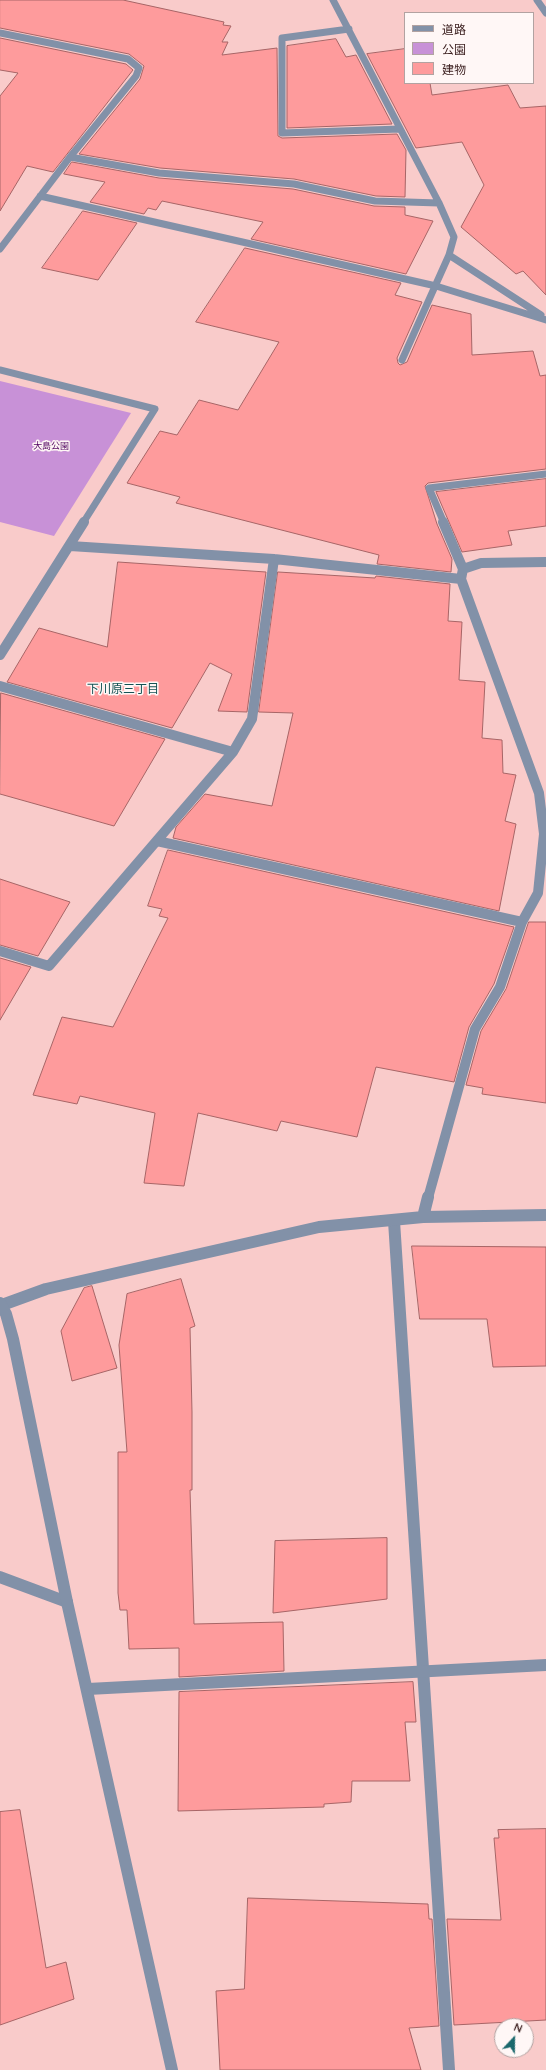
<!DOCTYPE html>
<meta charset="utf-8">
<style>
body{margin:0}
#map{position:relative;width:546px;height:2070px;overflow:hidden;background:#f9cbca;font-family:Quicksand,"Noto Sans JP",sans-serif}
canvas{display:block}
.legend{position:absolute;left:404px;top:12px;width:130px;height:72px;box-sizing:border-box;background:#fff7f6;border:1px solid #b2a2a1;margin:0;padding:5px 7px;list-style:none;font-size:12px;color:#3e2222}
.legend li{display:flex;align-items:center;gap:8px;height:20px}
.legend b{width:20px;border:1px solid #b2a2a1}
.north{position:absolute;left:494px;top:2018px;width:40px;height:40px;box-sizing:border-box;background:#fff7f6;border:1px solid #b2a2a1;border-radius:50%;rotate:22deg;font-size:11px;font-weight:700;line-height:16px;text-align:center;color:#3e2222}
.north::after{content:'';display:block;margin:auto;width:14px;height:18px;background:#1b686c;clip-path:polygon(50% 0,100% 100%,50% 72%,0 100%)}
</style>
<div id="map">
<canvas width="546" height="2070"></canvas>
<ul class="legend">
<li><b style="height:5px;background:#8291a8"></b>道路</li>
<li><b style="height:11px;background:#c891d7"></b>公園</li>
<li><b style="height:11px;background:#fe9b9c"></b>建物</li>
</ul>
<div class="north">N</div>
</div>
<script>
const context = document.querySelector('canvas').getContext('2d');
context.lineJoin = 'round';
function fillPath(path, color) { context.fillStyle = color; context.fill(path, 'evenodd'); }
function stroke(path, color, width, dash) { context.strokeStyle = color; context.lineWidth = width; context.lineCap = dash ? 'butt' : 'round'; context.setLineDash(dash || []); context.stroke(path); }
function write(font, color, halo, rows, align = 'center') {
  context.font = font + ' Quicksand,"Noto Sans JP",sans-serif'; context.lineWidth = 3; context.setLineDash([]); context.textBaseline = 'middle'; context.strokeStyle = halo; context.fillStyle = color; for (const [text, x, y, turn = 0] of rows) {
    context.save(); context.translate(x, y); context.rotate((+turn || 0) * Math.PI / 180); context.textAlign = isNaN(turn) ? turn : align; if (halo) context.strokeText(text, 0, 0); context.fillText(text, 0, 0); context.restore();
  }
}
fillPath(new Path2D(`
 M0,381l131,32 -77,123 -54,-14z`), '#c891d7');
const building = new Path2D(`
 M0,0h123l101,22 -1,3 8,1 -9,16h6l-6,13 55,-7 1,88 4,2 115,-4 9,16 -1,47 -29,-1 -82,-17 -134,-11 -81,-14 61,-75 4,-13 -15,-12 -129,-26z
 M0,38l126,26 7,6 -80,102 -26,-6 -27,45v-115l18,-23 -18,-3z
 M336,39l10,18 10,-2 36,69 -105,4v-82z
 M405,49v34h25l2,12 76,-10 12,23 26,-2v189l-23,-24 -7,3 -55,-47 23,-42 -22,-43 -46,6 -49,-94z
 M72,162l87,16 134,11 81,17 31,1v8l28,6 -27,53 -155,-35 12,-17 -101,-21 -6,9 -8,-2 -4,6 -54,-12 15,-20 -41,-8z
 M83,211l54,12 -39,57 -56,-12z
 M245,248l156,35 -6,12 27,7 -25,56 1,5 2,2 7,-3 25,-57 39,9 1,41 61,-4 7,25 6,-1v94l-118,14 -3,3 12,38 15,35 -1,13 -74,-8 2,-9 -203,-52 4,-6 -53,-14 33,-52 17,4 22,-35 39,10 41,-68 -83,-20z
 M546,479v47l-38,5 4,14 -50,7 -26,-60z
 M118,562l148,10 -19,140 -29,-1 14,-37 -22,-11 -38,65 -165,-46 32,-54 68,19z
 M278,572l97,6 1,-2 74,8 -2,37 14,1 -3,58 26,2 -3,56 20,2 1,33 13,2 -11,46 11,3 -17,87 -326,-73 3,-11 29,-33 67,12 21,-93 -34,-1z
 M1,693l164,46 -51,87 -114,-32z
 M168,850l346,77 -20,57 -25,43 -15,55 -78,-15 -19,70 -76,-16 -4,10 -79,-18 -14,73 -40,-3 11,-70 -75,-17 -3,8 -44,-9 29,-78 51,10 55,-109 -9,-2 3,-7 -14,-3z
 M0,879l70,23 -32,54 -38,-11z
 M529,922h17v181l-64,-9 1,-6 -17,-3 15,-54 25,-42z
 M0,958l31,9 -31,53z
 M412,1246l134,1v119l-53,1 -6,-48h-67z
 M181,1279l14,47 -5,2 2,84v78h-2l4,134 89,-2 1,49 -105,6v-29l-50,1 -2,-39h-7l-2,-17v-141h9l-8,-107 8,-51z
 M92,1286l25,82 -45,13 -11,-50 23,-43z
 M387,1538v61l-114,14 2,-72z
 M413,1682l3,40h-11l5,59h-58l-1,21 -27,2v3l-146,4 1,-119z
 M20,1810l26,158 20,-6 8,37 -74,26v-213z
 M546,1829v191l-92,5 -7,-106 54,1 -7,-82h5l-1,-8z
 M248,1898l180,6 1,15h3l7,107 -30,2 12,42h-201l-4,-79 28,-2z`);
fillPath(building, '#fe9b9c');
stroke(building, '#a76566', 1);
stroke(new Path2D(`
 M394,1221l55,849`), '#8291a8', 12);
stroke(new Path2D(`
 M333,0l106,203 15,34 -5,18 -47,105
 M349,29l-67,9v95l118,-4
 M0,33l128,26 11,9 -3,8 -66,81 -70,92
 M70,157l89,16 135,11 81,17 64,2
 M40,196l396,90 110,34
 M449,255l92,60
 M0,370l155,39 -72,114
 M444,523l-15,-35 117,-14`), '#8291a8', 7);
stroke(new Path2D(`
 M443,522l20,47
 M70,546l204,13 187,20 2,-10 18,-6 65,-1
 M0,655l84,-133
 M0,686l233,66 -184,214 -49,-15
 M233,752l19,-33 22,-160
 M157,841l365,81
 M428,1198l47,-169 25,-42 22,-65 16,-29 6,-59 -5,-41 -78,-214`), '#8291a8', 10);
stroke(new Path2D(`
 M423,1217l5,-20
 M2,1305l44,-16 273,-62 104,-10 123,-2
 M0,1577l67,25
 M88,1689l458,-24`), '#8291a8', 12);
stroke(new Path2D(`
 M537,0l9,13`), '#8291a8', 7);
stroke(new Path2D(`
 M0,1303l6,11 7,25 54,263 105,468`), '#8291a8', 12);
write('9px', '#520562', '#fff7f6', [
 ["大島公園",51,446]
]);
write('12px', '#155254', '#fff7f6', [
 ["下川原三丁目",123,689]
]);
</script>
